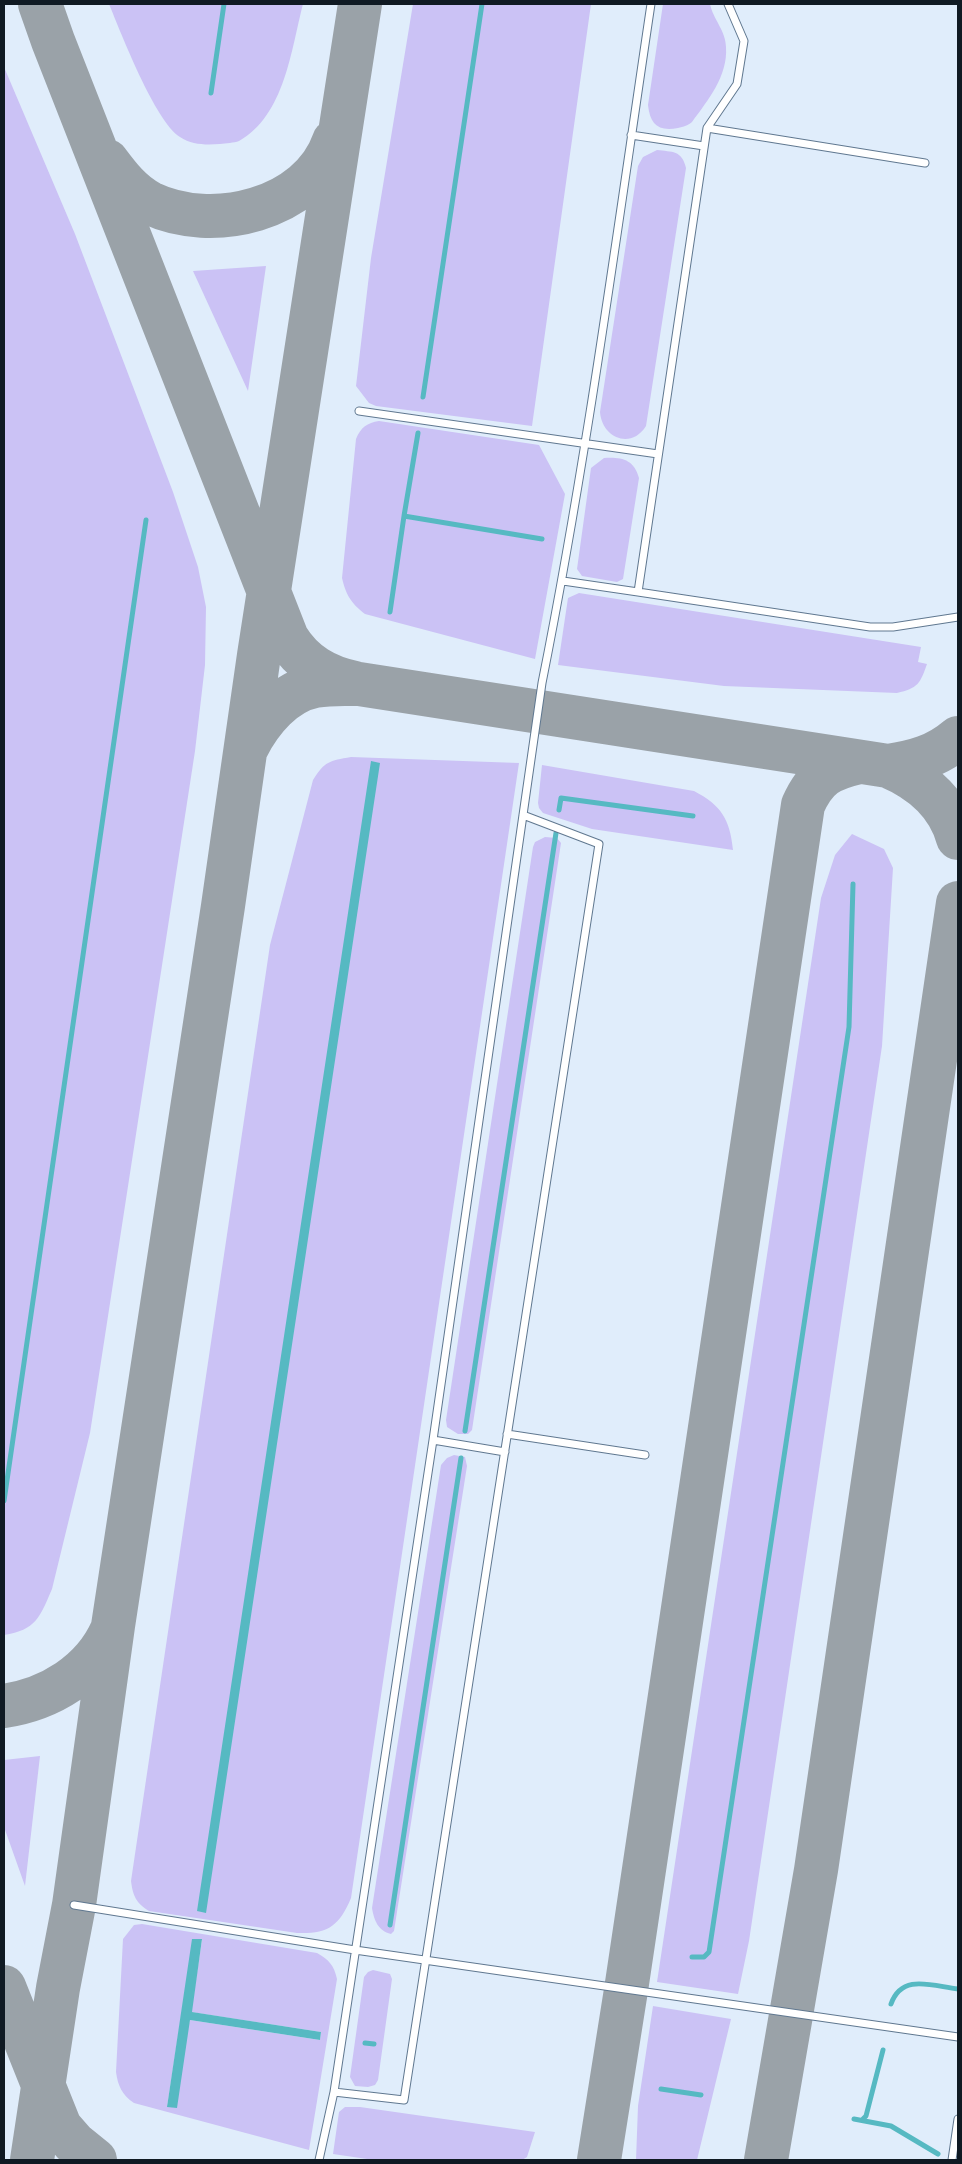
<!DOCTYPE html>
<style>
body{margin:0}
#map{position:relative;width:962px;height:2164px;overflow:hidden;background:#eef4f9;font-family:Quicksand,sans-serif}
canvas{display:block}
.frame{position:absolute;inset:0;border:5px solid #101a23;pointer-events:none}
</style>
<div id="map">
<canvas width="962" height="2164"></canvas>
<div class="frame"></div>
</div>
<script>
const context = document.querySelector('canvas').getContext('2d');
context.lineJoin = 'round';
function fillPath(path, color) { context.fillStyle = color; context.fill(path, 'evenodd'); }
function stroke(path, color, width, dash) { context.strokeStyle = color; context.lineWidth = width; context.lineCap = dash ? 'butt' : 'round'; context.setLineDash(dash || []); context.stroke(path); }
fillPath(new Path2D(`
 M4,4h954v2156h-954z`), '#e0edfb');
fillPath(new Path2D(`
 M109,4h194c-12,46 -18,111 -64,137 -5,2 -13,2 -19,3 -14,1 -28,1 -40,-7 -25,-16 -59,-104 -71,-133z
 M413,4h178l-59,422 -156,-20 -7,-3 -13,-17 15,-128z
 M663,4h47c3,15 16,27 16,43 2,29 -18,53 -34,75 -3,3 -9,5 -14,6 -20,4 -28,-4 -30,-23z
 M4,67l71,167 98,258 25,75 8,40 -1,58 -10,86 -105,682 -38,156c-12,28 -16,41 -48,46z
 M657,150c15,2 25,0 29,18l-40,258c-15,24 -44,12 -46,-14l38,-246 5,-9z
 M266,266l-18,125 -55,-120z
 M379,421l160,24 26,49 -30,165 -170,-45c-14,-11 -19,-19 -23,-36l14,-139c5,-12 11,-16 23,-18z
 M604,458c17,-1 30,1 35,20l-16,101 -6,3 -35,-6 -5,-7 14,-101z
 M579,593l342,54 -3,15 9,2c-7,20 -9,24 -30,29l-173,-7 -166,-21 10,-67z
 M351,757l168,6 -168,1135c-12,29 -24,36 -54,35l-148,-22c-13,-8 -16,-15 -18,-30l139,-936 43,-165c12,-19 16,-19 38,-23z
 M542,765l152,26c27,14 36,28 39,59l-141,-21 -49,-16 -4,-5 -1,-5z
 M852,834l32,15 9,19 -11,178 -133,895 -11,53 -81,-12 164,-1084 14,-43z
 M545,837l12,1 4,5 -89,587 -4,4h-10l-11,-7 -1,-7 87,-573 2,-5z
 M454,1455l11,2 2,9 -73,465 -3,3c-13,-3 -17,-14 -19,-26l69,-443 6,-7z
 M40,1756l-15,130 -21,-59v-67z
 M142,1924l175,29c12,7 17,12 20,26l-28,171 -175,-47c-12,-8 -16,-17 -18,-31l7,-133 11,-14zM193,1939l9,1 -11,72 130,20 -1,8 -130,-20 -23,87z
 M373,1970l17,4 2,5 -14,101 -3,5 -7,2 -13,-1 -5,-9 14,-100 4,-5z
 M653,2006l78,13 -34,141h-61l2,-54z
 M345,2107h15l175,25 -8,25 -5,3h-148l-41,-6 6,-42z`), '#cbc2f5');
fillPath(new Path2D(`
 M371,761l9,2 -174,1150 -9,-2z
 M192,1939h10l-10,73 129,20 -1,8 -130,-20 -13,88 -10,-1z`), '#56b9c2');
stroke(new Path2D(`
 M211,93l13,-89
 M423,397l59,-393
 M404,516l14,-83
 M390,612l14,-96 138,23
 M559,810l2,-12 132,18
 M465,1431l91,-598
 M4,1501l142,-981
 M390,1925l71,-467
 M692,1957h12l5,-5 140,-925 4,-143
 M891,2004c11,-31 41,-18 67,-15
 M365,2043l9,1
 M661,2089l40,6
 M854,2119l37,7 47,28
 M862,2120l4,-4 17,-66`), '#56b9c2', 5);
stroke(new Path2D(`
 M40,4l13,37 234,597c16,26 39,39 68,45
 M107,161c12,16 24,32 43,42 62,30 160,7 184,-62
 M247,747c14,-27 37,-55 68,-61 15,-3 29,-2 44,-2l529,82c33,14 60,36 70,72
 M888,766c27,-4 49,-10 70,-28
 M4,1706c46,-7 89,-33 108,-76
 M4,1987l56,140 14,16 21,17
 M32,2160l26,-172 16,-83 39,-279 110,-720 36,-251 101,-651
 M599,2160l27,-170 177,-1185c13,-29 26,-36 56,-43
 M766,2160l50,-290 142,-967`), '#9aa2a8', 44);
const lane = new Path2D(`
 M707,128l218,35
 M631,135l73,11
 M359,411l299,43
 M563,581l75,11 69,-464 30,-44 7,-43 -16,-37
 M638,592l232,35h23l65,-10
 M507,1434l138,21
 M433,1440l72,12
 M74,1905l281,45 603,87
 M334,2092l70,8 195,-1256 -76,-29
 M319,2160l15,-68 99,-652 109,-757c45,-225 75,-452 109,-679
 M952,2160l6,-41`);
stroke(lane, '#607890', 9);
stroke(lane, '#fff', 7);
</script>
